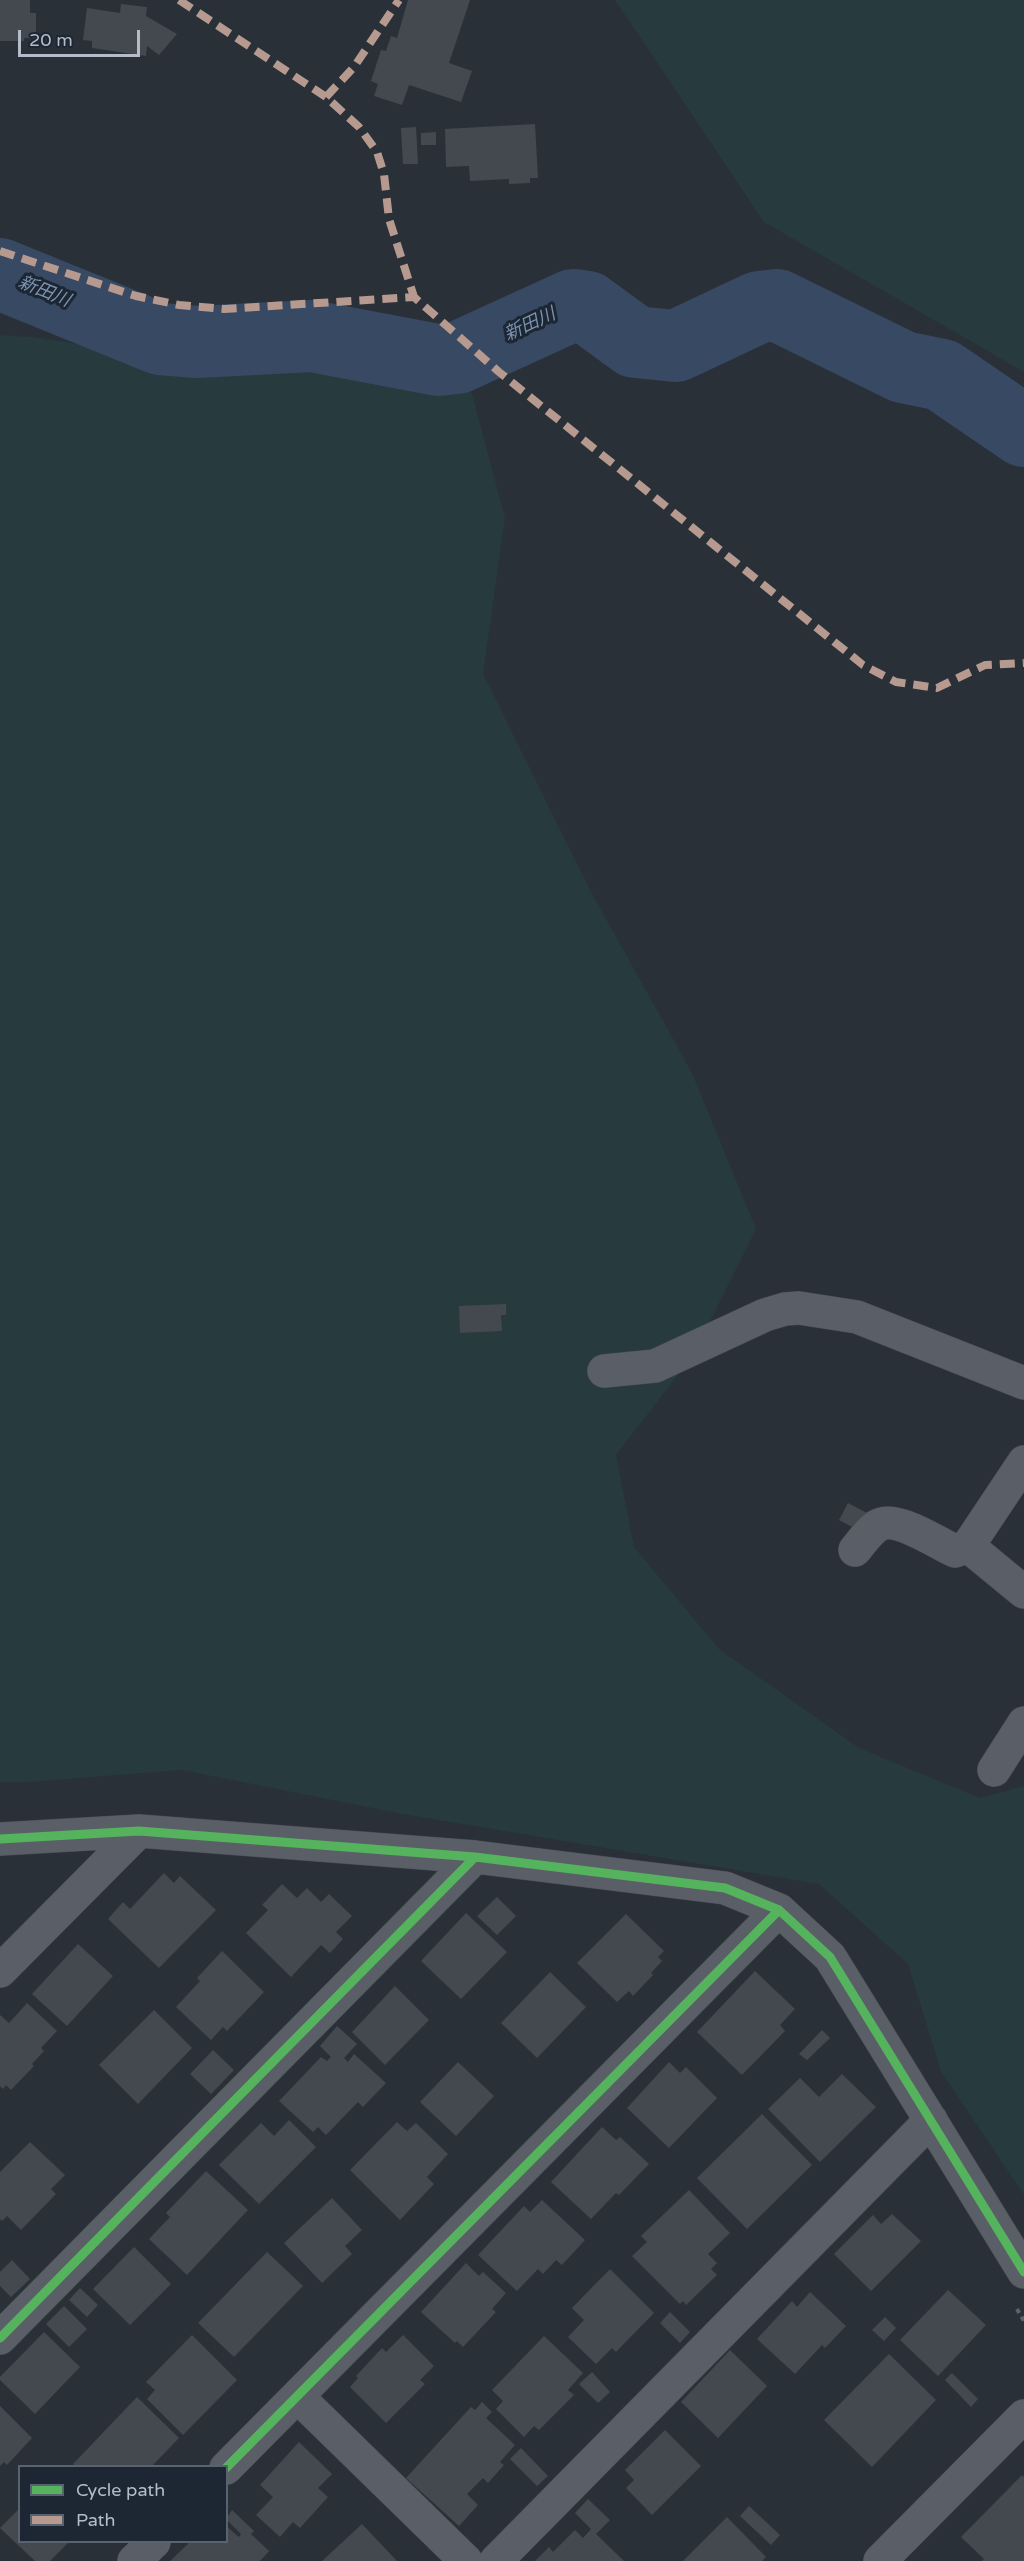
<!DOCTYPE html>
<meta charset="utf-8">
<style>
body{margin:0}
#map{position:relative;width:1024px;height:2561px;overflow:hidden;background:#2a3038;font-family:"Varela Round",sans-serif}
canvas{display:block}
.legend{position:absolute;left:18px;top:2465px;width:210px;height:78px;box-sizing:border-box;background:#1d2633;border:2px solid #59626f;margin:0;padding:8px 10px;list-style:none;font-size:18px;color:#b4bcc9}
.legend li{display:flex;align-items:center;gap:12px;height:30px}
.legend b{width:30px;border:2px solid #59626f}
.scale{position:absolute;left:18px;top:30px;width:122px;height:27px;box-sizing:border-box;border:3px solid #b4bcc9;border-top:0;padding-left:8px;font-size:18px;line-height:21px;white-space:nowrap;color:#b4bcc9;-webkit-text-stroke:4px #1d2633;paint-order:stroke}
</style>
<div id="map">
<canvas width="1024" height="2561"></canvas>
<ul class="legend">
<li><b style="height:8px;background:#56b35d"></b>Cycle path</li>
<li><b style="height:8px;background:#b69a8f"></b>Path</li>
</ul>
<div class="scale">20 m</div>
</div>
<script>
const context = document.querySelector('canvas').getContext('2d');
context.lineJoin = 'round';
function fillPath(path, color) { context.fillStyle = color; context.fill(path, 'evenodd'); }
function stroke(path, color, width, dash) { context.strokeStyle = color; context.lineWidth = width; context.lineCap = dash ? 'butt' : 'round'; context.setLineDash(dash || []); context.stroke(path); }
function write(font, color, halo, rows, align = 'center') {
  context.font = font + ' "Varela Round","Noto Sans JP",sans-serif'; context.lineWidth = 6; context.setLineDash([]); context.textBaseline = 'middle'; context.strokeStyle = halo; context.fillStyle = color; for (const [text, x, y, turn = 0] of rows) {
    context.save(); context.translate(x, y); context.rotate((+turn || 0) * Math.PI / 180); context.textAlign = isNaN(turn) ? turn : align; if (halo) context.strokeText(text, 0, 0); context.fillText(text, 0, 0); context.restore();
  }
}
fillPath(new Path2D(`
 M615,0h409v372l-260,-150z
 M0,335l32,2 113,17 240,16 86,20 34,128 -22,156 108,218 101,181 64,156 -64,128 -76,98 18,92 85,102 140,99 121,50 44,-12v409l-83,-124 -33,-107 -89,-80 -416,-70 -221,-44 -153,12h-29z`), '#273a3e');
stroke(new Path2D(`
 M0,274l160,65 38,3 113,-6 127,24 19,-2 116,-53 14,2 48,35 41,4 83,-39 18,-2 126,62 39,8 82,56`), '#384963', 72);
fillPath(new Path2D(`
 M0,0h30v13h6v25h-12v3h-24z
 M408,0h62l-21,63 23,8 -11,31 -52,-17 -7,20 -28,-9 4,-12 -7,-3 10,-31 5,1 5,-15 6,2z
 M121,4l26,3 -1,9 31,18 -18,21 -12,-9 -1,10 -54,-8v-7l-9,-1 4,-32 33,5z
 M535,124l3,54h-8v5l-21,1v-5l-39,2 -1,-15 -23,1 -1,-38z
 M416,127l2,37h-15l-2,-36z
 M436,132v13h-15v-12z
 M506,1304v11h-5l1,16 -42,2 -1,-27z
 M848,1503l19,10 -9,17 -19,-10z
 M164,1873l10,10 6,-7 36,34 -57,58 -51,-49 15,-17 7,7z
 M282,1884l15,14 10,-10 14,14 8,-8 23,22 -16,16 7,7 -13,14 -9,-8 -30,32 -45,-44 22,-23 -6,-5z
 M497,1897l19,19 -19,19 -20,-19z
 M466,1913l41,39 -46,47 -40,-38z
 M626,1914l38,37 -6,6 4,4 -11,12 2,2 -20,21 -4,-5 -12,11 -40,-39z
 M78,1944l35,32 -46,50 -35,-32z
 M222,1951l42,41 -37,39 -4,-4 -12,13 -35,-33 24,-26 -3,-3z
 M755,1971l40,38 -15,16 5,6 -43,44 -45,-43z
 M550,1972l36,35 -49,51 -36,-35z
 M395,1986l34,34 -44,45 -33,-33z
 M27,2003l30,28 -16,17 3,3 -12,13 2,2 -23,24 -5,-5 -3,4 -3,-3v-71l9,8z
 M154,2010l38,38 -54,56 -39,-39z
 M337,2026l20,18 -13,14 4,4 6,-8 32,29 -23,24 -5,-5 -32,33 -8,-8 -5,5 -34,-31 42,-44 6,4 4,-4 -11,-11z
 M822,2030l8,8 -23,22 -8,-6z
 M213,2050l21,20 -23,24 -21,-20z
 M458,2062l36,34 -38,40 -36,-34z
 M669,2062l11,11 6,-6 31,31 -48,50 -42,-40z
 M842,2074l34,33 -56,55 -52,-53 32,-31 19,19z
 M762,2114l50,51 -65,64 -50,-51z
 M289,2120l27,27 -57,57 -40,-39 42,-42 13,13z
 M397,2122l10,9 9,-8 32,31 -21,23 7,7 -34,36 -50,-50z
 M602,2127l14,13 4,-3 29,27 -30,31 -3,-2 -25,26 -40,-37z
 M30,2142l35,33 -14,14 5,5 -35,36 -14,-14 -5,5 -2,-2v-47z
 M206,2171l42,39 -61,65 -38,-36 21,-22 -4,-4z
 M689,2190l41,43 -22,21 9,9 -6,6 6,6 -31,30 -3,-4 -3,3 -48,-48 15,-14 -6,-6z
 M332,2198l30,32 -17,16 7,8 -30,29 -38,-40z
 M542,2200l43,40 -23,25 -6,-5 -13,14 -5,-5 -21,22 -39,-36 46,-49 6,6z
 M892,2214l29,27 -50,50 -37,-37 39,-39 8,9z
 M134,2247l37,37 -41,41 -37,-36z
 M267,2252l36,34 -69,71 -36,-34z
 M12,2260l18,19 -19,18 -11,-11v-14z
 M466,2263l13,13 4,-4 23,21 -14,16 4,3 -33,35 -6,-6 -2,2 -34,-31z
 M610,2269l44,44 -38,39 -4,-4 -16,16 -28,-27 16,-17 -12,-12z
 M80,2288l18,17 -11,12 -18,-17z
 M948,2290l38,35 -48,51 -38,-36z
 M810,2292l36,34 -21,22 -3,-3 -27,29 -38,-35 35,-38 5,6z
 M64,2306l23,23 -18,18 -23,-23z
 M670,2312l20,20 -10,11 -20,-20z
 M885,2317l11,11 -12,13 -12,-11z
 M44,2332l36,35 -45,47 -35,-34v-3z
 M192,2335l45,45 -54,55 -36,-36 8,-9 -9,-8z
 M403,2335l31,31 -14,14 5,4 -39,39 -36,-36 8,-9 -2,-2 26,-28 4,4z
 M544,2336l39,37 -15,17 6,5 -35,35 -5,-4 -10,11 -28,-28 7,-8 -11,-11z
 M730,2350l37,36 -49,52 -37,-36z
 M889,2354l47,46 -64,67 -48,-47z
 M592,2372l18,20 -12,11 -19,-19z
 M952,2373l26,26 -7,8 -26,-27z
 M137,2397l42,41 -27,28h-77l-2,-2z
 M482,2402l10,10 -6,6 29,27 -15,17 4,3 -16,18 -5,-5 -16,16 11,11 -19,21 -53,-48 65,-71 4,3z
 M0,2406l32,32 -25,27 -3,-3 -4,4z
 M665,2430l36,36 -49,49 -26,-27 8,-8 -9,-10z
 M299,2442l33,32 -14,14 10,9 -28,31 -7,-6 -13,15 -24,-22 17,-18 -13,-12z
 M521,2448l27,28 -11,10 -27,-27z
 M1022,2475l2,2v84h-42l2,-2 -23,-22z
 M588,2499l22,21 -14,14 28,27h-89l14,-14 4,5 22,-22 8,8 8,-9 -16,-16z
 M749,2506l31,29 -9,10 -31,-29z
 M20,2508v34h49l-19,19h-15l-35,-33z
 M232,2510l22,21 -3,3 18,17 -9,10h-90l20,-19h36v-16l13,11 2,-3 -15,-15z
 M727,2517l39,40 -4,4h-79z
 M362,2524l35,37h-75z`), '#444950');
const street = new Path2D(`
 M604,1371l51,-5 110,-51 20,-6 14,-1 58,9 167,66
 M968,1546l56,46
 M855,1550c6,-7 13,-18 22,-24 18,-12 60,17 78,25l13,-5 56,-84
 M994,1770l30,-47
 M0,1839l139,-8 336,26 250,31 54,22 51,47 194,315
 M0,1971l139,-140
 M0,2338l475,-481
 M298,2397l168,164
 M226,2468l553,-558
 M134,2561l20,-19
 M496,2561l435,-441
 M880,2561l144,-145`);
stroke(street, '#484c53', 34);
stroke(new Path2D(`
 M1017,2309l7,12`), '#5d636a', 4, [4.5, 4.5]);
stroke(street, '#5a5e66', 33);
stroke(new Path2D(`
 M179,0l147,97 33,30 18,25 7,22 5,45 25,78
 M326,97l28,-30 45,-67
 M0,251l136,45 43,9 45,4 190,-12 85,75 364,293 33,17 41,6 48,-23 39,-2`), '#b69a8f', 8, [15, 8]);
stroke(new Path2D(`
 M0,1839l139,-8 336,26 250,31 54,22 51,47 194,315
 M0,2338l475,-481
 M226,2468l553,-558`), '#56b35d', 9);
write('italic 18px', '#7c92b1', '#1d2633', [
 ["新田川",44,292,22],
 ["新田川",530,325,-25]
]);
</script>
